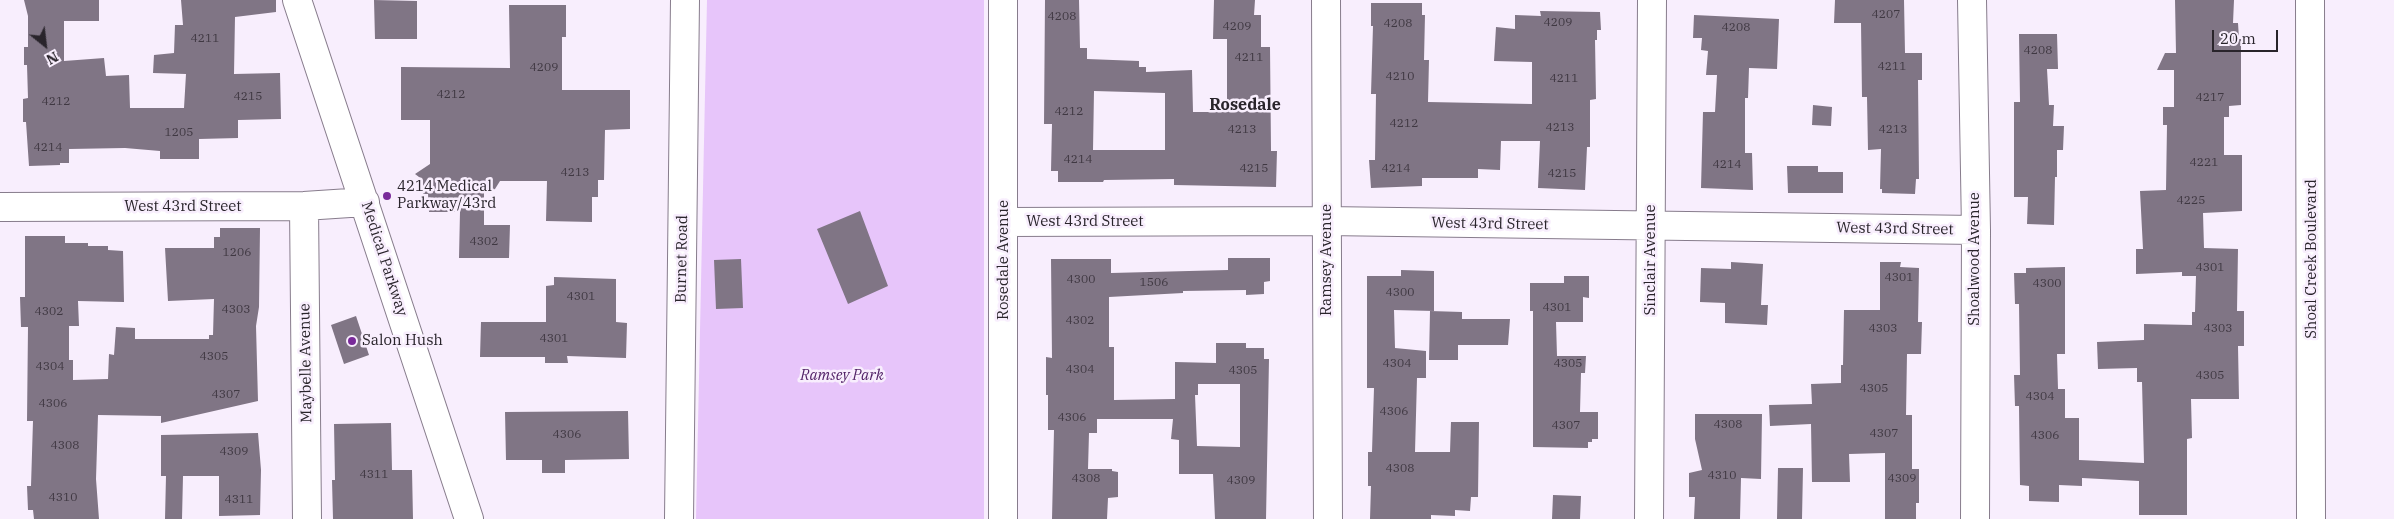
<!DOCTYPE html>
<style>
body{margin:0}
#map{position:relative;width:2394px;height:519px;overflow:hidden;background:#f8eefd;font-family:"IBM Plex Serif",serif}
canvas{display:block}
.north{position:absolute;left:20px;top:20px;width:50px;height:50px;-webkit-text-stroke:4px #f8eefd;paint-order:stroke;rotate:151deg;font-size:14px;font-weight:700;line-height:20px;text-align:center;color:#29242b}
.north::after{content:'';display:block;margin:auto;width:18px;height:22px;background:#29242b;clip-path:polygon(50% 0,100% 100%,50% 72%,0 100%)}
.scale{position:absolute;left:2212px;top:30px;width:66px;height:22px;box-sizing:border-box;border:2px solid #29242b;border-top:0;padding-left:6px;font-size:15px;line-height:18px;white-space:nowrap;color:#29242b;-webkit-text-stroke:4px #f8eefd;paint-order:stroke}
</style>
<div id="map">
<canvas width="2394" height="519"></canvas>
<div class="north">N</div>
<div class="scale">20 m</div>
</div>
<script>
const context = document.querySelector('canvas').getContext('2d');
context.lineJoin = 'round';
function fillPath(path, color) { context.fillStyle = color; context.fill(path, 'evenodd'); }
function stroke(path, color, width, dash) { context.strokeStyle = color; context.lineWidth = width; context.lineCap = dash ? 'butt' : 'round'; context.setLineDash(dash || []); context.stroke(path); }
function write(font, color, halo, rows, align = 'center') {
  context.font = font + ' "IBM Plex Serif",serif'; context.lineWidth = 5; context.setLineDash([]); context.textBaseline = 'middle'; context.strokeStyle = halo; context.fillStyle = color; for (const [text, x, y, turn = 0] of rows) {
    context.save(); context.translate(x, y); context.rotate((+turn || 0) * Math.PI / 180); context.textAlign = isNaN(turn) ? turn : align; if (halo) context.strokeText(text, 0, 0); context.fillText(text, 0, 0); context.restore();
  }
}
fillPath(new Path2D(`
 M707,0h277v519h-288z`), '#e7c5fa');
fillPath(new Path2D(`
 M24,0h75v21h-35v40l40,-3 2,18 23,-1 1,33h54l2,-34 -33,-1 1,-18 20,-2 1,-28h8l-2,-25h95v12l-41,5 -1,57 46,-1 1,46 -43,1v18l-39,1v20h-39v-8l-35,-3 -56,1v14h-9v2l-31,1 -3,-44h-3v-23l5,-1 -1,-33h-3v-18h4v-31z
 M374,0l43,1v38h-42z
 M1045,0h34l1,48h7v11l52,2v6h7v5l46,-2 1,42h34v-73h-14l1,-39h41l-1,15h7v32h9l1,104h6l-1,36 -102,-2v-6l-70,1 -1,2h-45v-11h-7l1,-47h-8zM1094,91l71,2v57h-72z
 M1835,0h69l1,53h17v27h-4l1,99h-3l-1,15 -33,-1v-4h-2l1,-40 -13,1 -1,-53h-5l-1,-74h-27z
 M2175,0h59l-1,23h5l1,16h2v66l-12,1v11h-5v38h18v56l-39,2 1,35 34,1 -1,62h7v35h-6l1,53h-48l1,39 -5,1v76h-48v-34l-57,-3v8l-23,-1v17l-30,-1v-15l-9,-1 -1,-79h-4l-1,-31h6l-1,-71h-4l-1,-31h12v-5l39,-1v87h-8l1,35h7v29h14v42l65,3 -2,-81h-5v-14l-39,1 -1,-27 47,-2v-16l48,1v-13h3l1,-36h-14v-4l-46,2v-25h7l-3,-58 26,-1 1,-65h-4v-18h11v-37h-17l8,-17h11z
 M1371,3h51v12h3l-1,45h5l-1,42 104,2v-42l-38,-1 2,-34 19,2v-14l26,1 -1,-5 60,1 1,18h-4v10h-2l1,59 -6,1v47h-3l-2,43 -47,-2 2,-47h-39l-1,29 -22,-1v9h-56v8l-51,2 -2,-28h6l1,-66h-5l2,-68h-2z
 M509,5h57v32h-4v53h68v39l-25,1 -1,50h-6v17h-6v25l-46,-1 1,-40h-47l-5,8 -11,4v32h26l-1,33h-50l1,-46h-31l-1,-18h-5v-14l-8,-6 15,-10v-44h-29v-53l109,1z
 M1694,15l85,4 -2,50 -28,-1 -1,30h-3v55h7l1,37 -52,-2 2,-76h12l2,-37h-11l2,-24 -7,-1 1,-12h-9z
 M2019,34h38l1,35h-11l2,36h5l-1,21h11l-1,24h-6v27h-2l-1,48 -27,-1 1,-27h-14v-95h6z
 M1813,105l19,2 -1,19 -19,-1z
 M1787,166h31v6h25v21h-55z
 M860,211l28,75 -40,18 -31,-75z
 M220,228h40l-1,79 -3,19 2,75 -97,22v-7l-63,-1 -2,64 3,40h-65l-1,-9h-5l-1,-24h4l2,-65h-6l1,-94h-7l-1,-30h5v-61h40v7h23v3h20v4l15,1 1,51 -46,-1 1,25h-10v34h4v20l35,-1 1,-25 5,1 2,-28 19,1v11h74v-4h4l1,-36 -46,2 -3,-53h49v-11h6z
 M1228,258h42v23l-6,1v12l-18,1v-5l-63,1v2l-74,4v50h5v53l61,-1v-37l41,1v-20h30v5h18v11h5l-3,160h-51l-2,-45h-34v-34l-8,-1 2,-20h-76v14h-8l-1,36h24v2l6,1v25l-10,1 -1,21h-55l2,-89h-6v-35h-2v-38l6,1 -1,-99h60v14l117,-3zM1198,384h42v63l-43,-1 -2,-51h3z
 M741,259l2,49 -27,1 -2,-49z
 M1731,262l32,2 -2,41h7l-1,20 -42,-2v-20l-25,-1 1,-34 30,1z
 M1880,262h21l-1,5 19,1 -1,54h4l-1,32h-14l-1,61h6v54h7v34h-3v16h-31v-66l-36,1 1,28h-38l-1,-58 -41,2 -1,-21 43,-1 -1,-20 30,-1v-18h2l1,-55h36z
 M1401,270l33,1v40l-40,-1 1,38 31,3v27h-9l-2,74h35l1,-30h28l-1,75h-7l-1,14 -15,-1v6l-24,-1v4h-61l1,-33h-3v-34h4l2,-64h-7v-112h34z
 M1564,276h25v22l-6,-1v25h-27l1,34h29l-1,17h-4l-1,39h18v27h-6v3h-4v6l-55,-1v-136h-3v-28h34z
 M554,277l62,2v43l11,1 -1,35 -59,-2 1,7h-23v-6h-65l1,-35h65v-36l8,-1z
 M1430,311l32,1v7h48l-2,26h-50v15h-29z
 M356,316l13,39 -25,9 -13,-39z
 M628,411l1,48 -64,1v13h-23v-13h-36l-1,-48z
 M1695,414h67l-1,65 -20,-1 -1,41h-46l1,-22h-6v-24l13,-3 -7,-31z
 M391,423l1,47h20l1,49h-80l-1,-39h3l-1,-56z
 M258,433l3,37 -1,45 -41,1v-40h-36l-1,43h-17l1,-43h-5v-41z
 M1778,468h25l-1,51h-25z
 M1553,495l28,1 -1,23h-28z`), '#807585');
const minor = new Path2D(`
 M297,0l172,519
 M1326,0l2,519
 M1972,0l4,230 -1,289
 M2310,0l1,519
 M304,206l3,313
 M0,207l304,-1 61,-4
 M1004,222l322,-1 650,9
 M679,519l6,-519
 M1003,519v-519
 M1649,519l3,-519`);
stroke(minor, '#877c8c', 30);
stroke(minor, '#fff', 28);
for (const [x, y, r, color] of [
 [387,196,5,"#792a9a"],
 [352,341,5,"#792a9a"]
]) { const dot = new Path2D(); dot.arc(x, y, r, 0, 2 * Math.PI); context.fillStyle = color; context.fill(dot); stroke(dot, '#f8eefd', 2); }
write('12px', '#3f3842', null, [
 ["4207",1886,15],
 ["4208",1062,17],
 ["4209",1558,23],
 ["4208",1398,24],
 ["4209",1237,27],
 ["4208",1736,28],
 ["4211",205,39],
 ["4208",2038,51],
 ["4211",1249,58],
 ["4211",1892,67],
 ["4209",544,68],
 ["4210",1400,77],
 ["4211",1564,79],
 ["4212",451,95],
 ["4215",248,97],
 ["4217",2210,98],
 ["4212",56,102],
 ["4212",1069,112],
 ["4212",1404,124],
 ["4213",1560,128],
 ["4213",1242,130],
 ["4213",1893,130],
 ["1205",179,133],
 ["4214",48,148],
 ["4214",1078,160],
 ["4221",2204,163],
 ["4214",1727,165],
 ["4215",1254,169],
 ["4214",1396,169],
 ["4213",575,173],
 ["4215",1562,174],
 ["4225",2191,201],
 ["4302",484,242],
 ["1206",237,253],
 ["4301",2210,268],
 ["4301",1899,278],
 ["4300",1081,280],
 ["1506",1154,283],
 ["4300",2047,284],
 ["4300",1400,293],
 ["4301",581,297],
 ["4301",1557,308],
 ["4303",236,310],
 ["4302",49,312],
 ["4302",1080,321],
 ["4303",1883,329],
 ["4303",2218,329],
 ["4301",554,339],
 ["4305",214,357],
 ["4304",1397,364],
 ["4305",1568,364],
 ["4304",50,367],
 ["4304",1080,370],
 ["4305",1243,371],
 ["4305",2210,376],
 ["4305",1874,389],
 ["4307",226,395],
 ["4304",2040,397],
 ["4306",53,404],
 ["4306",1394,412],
 ["4306",1072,418],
 ["4308",1728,425],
 ["4307",1566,426],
 ["4307",1884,434],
 ["4306",567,435],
 ["4306",2045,436],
 ["4308",65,446],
 ["4309",234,452],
 ["4308",1400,469],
 ["4311",374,475],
 ["4310",1722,476],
 ["4308",1086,479],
 ["4309",1902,479],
 ["4309",1241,481],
 ["4310",63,498],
 ["4311",239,500]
]);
write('15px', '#29242b', '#f8eefd', [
 ["4214 Medical",397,187],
 ["Parkway/43rd",397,204],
 ["Salon Hush",362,341]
], 'left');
write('15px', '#29242b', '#f8eefd', [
 ["West 43rd Street",183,207],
 ["West 43rd Street",1085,222],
 ["West 43rd Street",1490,224,1],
 ["West 43rd Street",1895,229,1],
 ["Medical Parkway",384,259,72],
 ["Burnet Road",682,259,-89],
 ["Shoalwood Avenue",1975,259,-90],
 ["Shoal Creek Boulevard",2312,259,-90],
 ["Rosedale Avenue",1004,260,-90],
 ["Ramsey Avenue",1327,260,-90],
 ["Sinclair Avenue",1651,260,-90],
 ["Maybelle Avenue",306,363,-91]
]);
write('italic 15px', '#522267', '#f8eefd', [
 ["Ramsey Park",842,376]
]);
write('bold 16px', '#29242b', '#f8eefd', [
 ["Rosedale",1245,105]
]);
</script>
